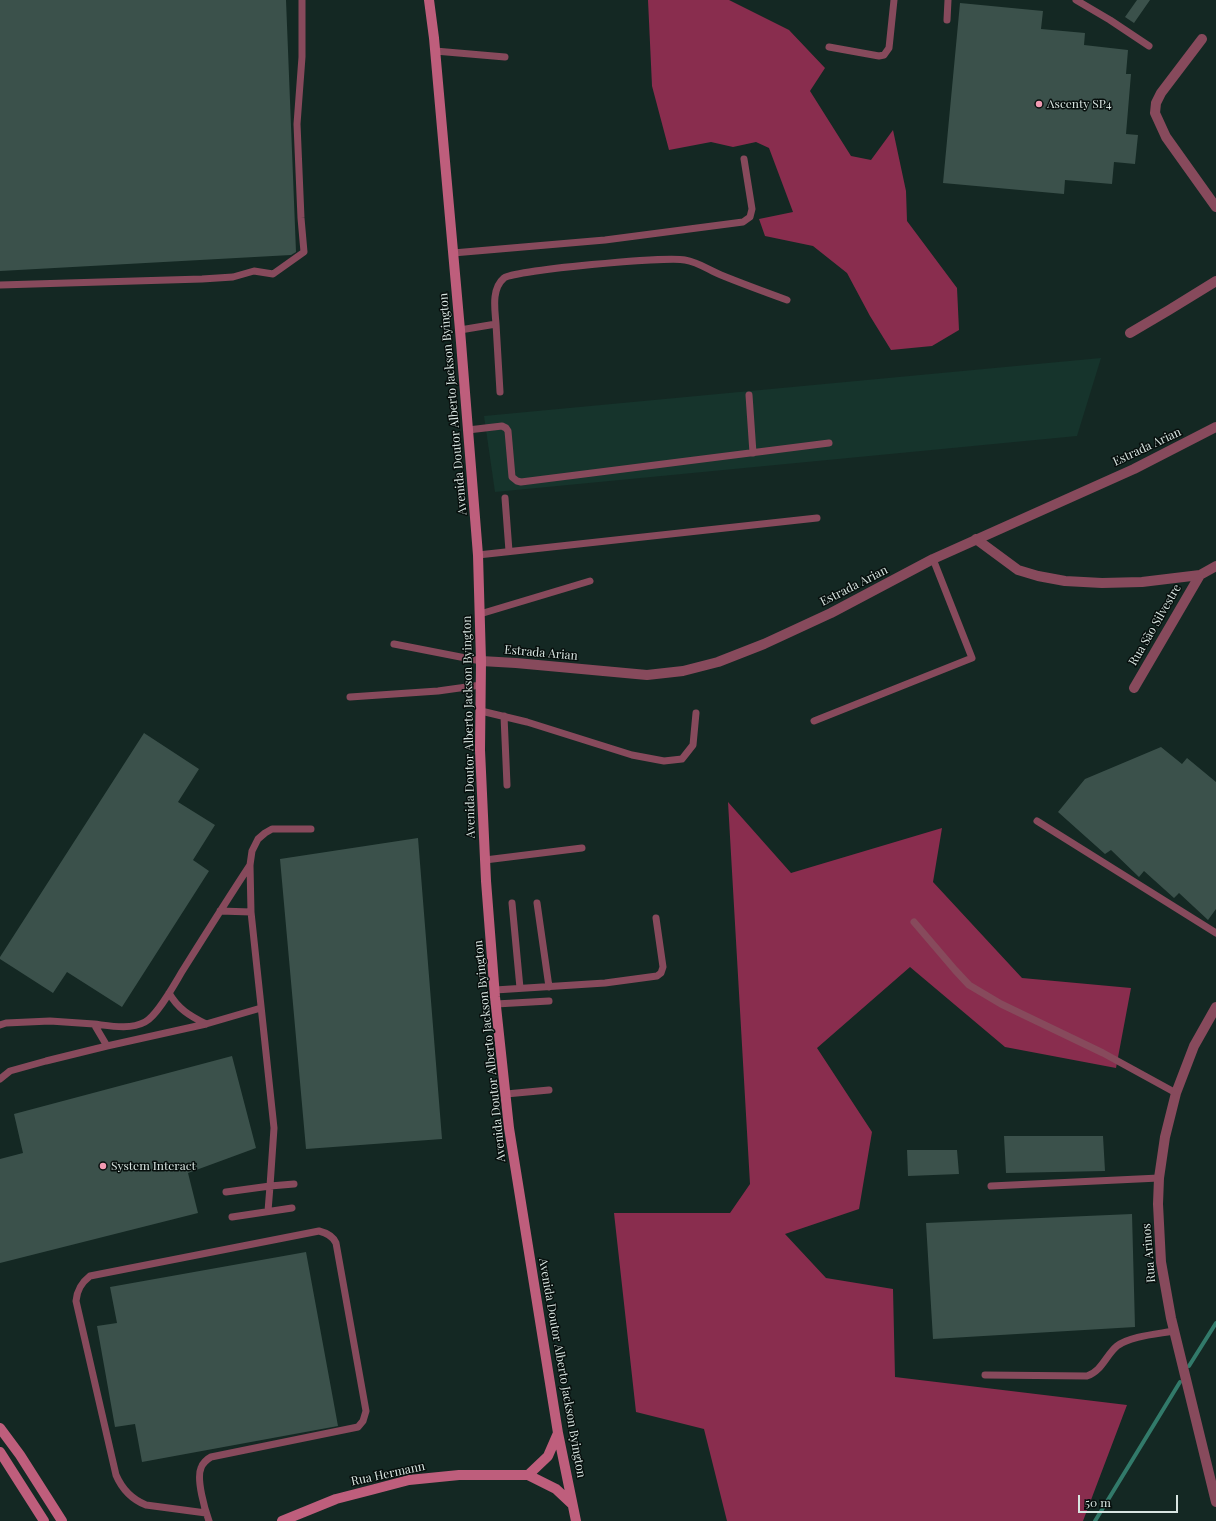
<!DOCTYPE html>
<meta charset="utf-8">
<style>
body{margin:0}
#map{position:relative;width:1216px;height:1521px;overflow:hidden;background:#142823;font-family:"Playfair Display",serif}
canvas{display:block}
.scale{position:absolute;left:1078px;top:1495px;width:100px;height:18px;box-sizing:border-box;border:2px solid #d8e5e1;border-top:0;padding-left:5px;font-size:12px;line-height:14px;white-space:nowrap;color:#d8e5e1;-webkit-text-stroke:3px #070f0d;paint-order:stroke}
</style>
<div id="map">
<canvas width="1216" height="1521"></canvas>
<div class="scale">50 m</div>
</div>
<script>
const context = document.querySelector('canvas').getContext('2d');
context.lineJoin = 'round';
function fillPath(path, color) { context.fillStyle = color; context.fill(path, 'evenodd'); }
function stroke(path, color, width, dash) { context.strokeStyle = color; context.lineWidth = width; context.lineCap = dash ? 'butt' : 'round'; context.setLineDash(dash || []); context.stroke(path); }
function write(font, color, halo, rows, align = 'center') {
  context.font = font + ' "Playfair Display",serif'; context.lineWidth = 3; context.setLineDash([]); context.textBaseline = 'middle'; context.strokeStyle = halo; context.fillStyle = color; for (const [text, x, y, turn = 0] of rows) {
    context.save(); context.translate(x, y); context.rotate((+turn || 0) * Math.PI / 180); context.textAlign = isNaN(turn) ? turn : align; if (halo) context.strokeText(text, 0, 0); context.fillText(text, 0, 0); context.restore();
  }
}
fillPath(new Path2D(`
 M1101,358l-24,78 -582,56 -11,-76z`), '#16342c');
fillPath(new Path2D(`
 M648,0h81l60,30 36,38 -15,23 41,65 20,4 22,-30 13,61 1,30 50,67 2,42 -27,16 -41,4 -21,-34 -23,-43 -34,-27 -48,-10 -6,-17 34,-7 -24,-64 -13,-6 -23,5 -22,-5 -42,8 -17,-64z
 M728,802l63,71 151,-45 -9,54 89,96 109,10 -15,80 -111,-21 -95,-80 -93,81 55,84 -13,77 -74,25 41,44 67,11 2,88 232,28 -44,116h-356l-23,-92 -68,-17 -22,-199h116l20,-29z`), '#892d4e');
stroke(new Path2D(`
 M1189,1366l27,-43
 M1095,1521l85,-139`), '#327a6a', 4);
fillPath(new Path2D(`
 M0,0h286l10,252 -5,3 -291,16z
 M1137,0h13l-16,23 -9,-6z
 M960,3l83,8 -2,18 44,4 -1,12 44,5 -2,24h5l-5,60 12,1 -3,29 -21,-2 -2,22 -47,-4 -1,14 -121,-11z
 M144,733l55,36 -21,33 37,23 -22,35 16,11 -87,136 -55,-35 -14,21 -53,-34v-2z
 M1161,747l21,17 5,-6 29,24v127l-8,11 -29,-27 -5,5 -30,-27 -5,6 -28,-27 -6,4 -47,-42 27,-33z
 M418,838l24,301 -136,10 -26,-290z
 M232,1056l24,92 -68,25 10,40 -198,50v-104l23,-6 -9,-39z
 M1004,1136h99l2,35 -99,2z
 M907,1150h50l2,24 -51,2z
 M1132,1214l3,113 -202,12 -7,-116z
 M306,1252l32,174 -196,36 -7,-38 -20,3 -18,-101 20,-3 -7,-36z`), '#3b514b');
stroke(new Path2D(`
 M1076,0l34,20 39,26
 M947,20l1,-20
 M829,47l50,9 5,-1 5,-7 5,-48
 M435,51l70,6
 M453,253l152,-13 138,-18 7,-5 2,-8 -8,-50
 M0,285l202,-6 31,-2 21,-6 19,3 31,-22 -3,-34 -4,-94 5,-67v-57
 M496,324l4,68
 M460,330l36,-6c-1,-14 -5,-35 8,-46 11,-8 163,-22 181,-18 13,2 24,10 36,15 22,9 44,17 66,25
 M749,395l4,58
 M468,430l34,-4 4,2 2,3 4,46 5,4 4,1 308,-39
 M505,498l4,53
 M478,555l339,-37
 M480,614l110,-33
 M394,644l87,17
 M350,697l88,-6 43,-6
 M481,711l46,11 105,33 32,6 18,-2 11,-14 3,-32
 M504,716l3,69
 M814,721l158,-63 -39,-99
 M1037,821l179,112
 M485,860l97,-12
 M512,903l8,85
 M537,903l12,84
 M220,911l31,1
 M914,922l41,48 14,15 32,19 102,49 73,40
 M495,990l110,-7 52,-7 4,-3 2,-6 -7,-49
 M169,993c9,16 21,23 37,31
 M496,1004l53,-3
 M94,1024c17,2 36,6 51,-2 13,-7 30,-39 38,-52 22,-35 44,-70 67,-105
 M0,1025l6,-2 44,-2 44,3 13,22
 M0,1079l10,-8 36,-10 61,-15 99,-22 55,-16
 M506,1094l43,-4
 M991,1186l168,-8
 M226,1192l44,-6 4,-58 -23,-216 -1,-47 2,-14 6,-12 7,-6 7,-4h39
 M268,1211l2,-25 24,-2
 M232,1217l60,-9
 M985,1375l102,1c15,-5 19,-21 30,-30 13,-10 41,-12 57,-15
 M206,1513l-60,-8c-15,-6 -24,-16 -30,-30l-40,-174c1,-11 5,-18 14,-25l229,-45c8,2 14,5 17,12l30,168 -3,10 -5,6 -147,30c-4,2 -9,7 -10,11 -5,11 4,42 8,53`), '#874a5c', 7);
stroke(new Path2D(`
 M1202,39l-41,54 -5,10 -1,10 11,24 50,70
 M1130,333l39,-23 47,-29
 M976,539l42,31 20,6 27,5 37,2 40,-1 58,-7 16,-9
 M1134,688l66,-113
 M1216,1007l-22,39 -18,47 -11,44 -6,41 -1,26 3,58 10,56 45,184`), '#874a5c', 10);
stroke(new Path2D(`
 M481,661l35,2 131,12 36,-4 35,-9 46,-18 67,-31 102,-54 201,-90 82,-42`), '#874a5c', 10);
stroke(new Path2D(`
 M429,0l5,38 26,292 18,225 3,106 -1,89 6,131 9,116 14,131 49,305 18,88
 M0,1428l20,27 42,66
 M0,1452l44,69
 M528,1475l20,-19 10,-23
 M282,1521l54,-22 35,-9 38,-10 50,-5h69l28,14 16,15`), '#be5e7c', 10);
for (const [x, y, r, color] of [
 [1039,104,4,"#f19ab2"],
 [103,1166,4,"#f19ab2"]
]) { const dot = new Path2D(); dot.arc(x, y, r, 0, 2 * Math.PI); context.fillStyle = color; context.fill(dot); stroke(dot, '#070f0d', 1.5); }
write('12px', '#d8e5e1', '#070f0d', [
 ["Ascenty SP4",1047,104],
 ["System Interact",111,1166]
], 'left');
write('12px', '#d8e5e1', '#070f0d', [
 ["Avenida Doutor Alberto Jackson Byington",453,404,-95],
 ["Estrada Arian",1147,447,-25],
 ["Estrada Arian",854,586,-27],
 ["Rua São Silvestre",1155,625,-60],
 ["Estrada Arian",541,653,5],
 ["Avenida Doutor Alberto Jackson Byington",469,727,-91],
 ["Avenida Doutor Alberto Jackson Byington",490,1051,-96],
 ["Rua Arinos",1149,1253,-95],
 ["Avenida Doutor Alberto Jackson Byington",562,1368,80],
 ["Rua Hermann",388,1474,-12]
]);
</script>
